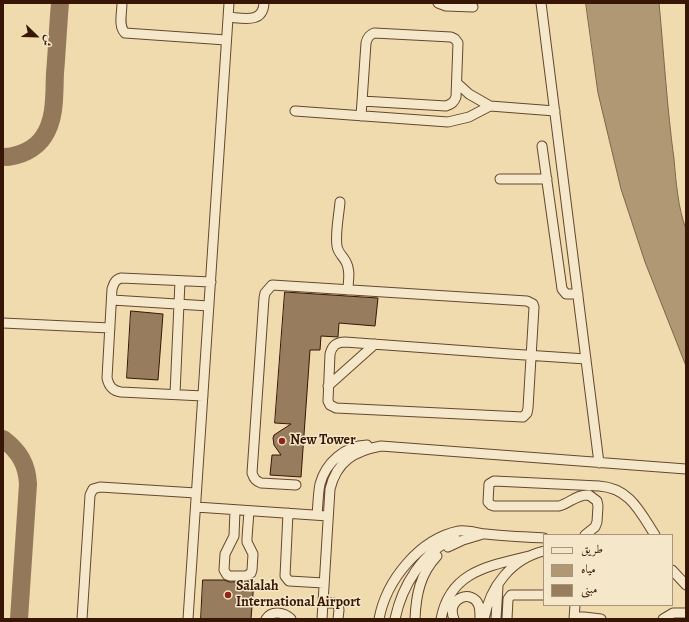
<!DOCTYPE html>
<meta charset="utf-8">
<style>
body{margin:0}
#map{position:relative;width:689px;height:622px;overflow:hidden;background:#efdbae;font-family:Alegreya,Amiri,serif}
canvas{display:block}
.frame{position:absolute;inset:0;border:4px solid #371606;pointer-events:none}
.legend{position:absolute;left:543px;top:534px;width:130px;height:72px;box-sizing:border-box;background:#f5e8ca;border:1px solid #a9947c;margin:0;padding:5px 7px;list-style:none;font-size:12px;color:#371606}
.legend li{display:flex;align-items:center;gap:8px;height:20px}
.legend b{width:20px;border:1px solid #a9947c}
.north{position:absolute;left:16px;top:16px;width:40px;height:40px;-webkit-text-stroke:3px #f5e8ca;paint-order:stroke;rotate:113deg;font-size:11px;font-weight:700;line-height:16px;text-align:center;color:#371606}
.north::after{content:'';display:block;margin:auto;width:14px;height:18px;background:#371606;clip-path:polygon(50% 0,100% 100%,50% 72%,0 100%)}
</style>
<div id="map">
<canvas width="689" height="622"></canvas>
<div class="frame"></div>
<ul class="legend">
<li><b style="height:5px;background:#f5e8ca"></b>طريق</li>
<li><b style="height:11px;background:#b09875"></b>مياه</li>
<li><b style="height:11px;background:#977c5d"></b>مبنى</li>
</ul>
<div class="north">ش</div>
</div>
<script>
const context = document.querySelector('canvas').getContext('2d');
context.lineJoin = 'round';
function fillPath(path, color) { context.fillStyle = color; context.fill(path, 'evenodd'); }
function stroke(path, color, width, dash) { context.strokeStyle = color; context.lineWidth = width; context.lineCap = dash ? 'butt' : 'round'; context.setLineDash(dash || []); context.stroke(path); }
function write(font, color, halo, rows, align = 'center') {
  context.font = font + ' Alegreya,serif'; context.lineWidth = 3; context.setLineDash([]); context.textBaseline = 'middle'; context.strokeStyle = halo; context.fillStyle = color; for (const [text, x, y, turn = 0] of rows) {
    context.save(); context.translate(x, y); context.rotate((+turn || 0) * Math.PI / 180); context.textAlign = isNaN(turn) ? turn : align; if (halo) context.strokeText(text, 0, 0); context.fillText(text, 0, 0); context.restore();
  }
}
const water = new Path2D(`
 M586,3h73c5,52 8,105 15,156 2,23 4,49 12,70v137l-41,-104 -24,-73 -23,-96z`);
fillPath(water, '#b09875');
stroke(water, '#806449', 1);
stroke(new Path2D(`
 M3,157c16,0 33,-8 41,-21 12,-18 10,-43 11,-63 2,-23 3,-47 5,-70
 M3,439c16,12 24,25 25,45l-9,135`), '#93785a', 18);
const building = new Path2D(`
 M285,292l93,6 -3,28 -36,-3 -1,14 -17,-1 -1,14h-10l-9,127 -31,-2 2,-20h9l-7,-10 -1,-7 1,-3 17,-11 -16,-1z
 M131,311l32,3 -5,66 -31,-2z
 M203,580h21l6,2 24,-1 -3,38h-50z`);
fillPath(building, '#977c5d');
stroke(building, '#371606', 1);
const minor = new Path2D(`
 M122,3c0,10 -4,23 3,30l101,7
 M438,3l8,3 27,1
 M541,3l58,460
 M228,17c15,1 35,7 36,-14
 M457,83l12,11 21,12 65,5
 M295,111l153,11 21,-5 21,-11
 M361,116l5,-73c1,-5 3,-8 8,-10l77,4 4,2 3,4 -2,54c-2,5 -4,7 -10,9l-84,-5
 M542,146l20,143 4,5h12
 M500,179h47
 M340,202c-1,13 -5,31 -3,44 1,7 6,10 9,16 5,9 2,18 2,28
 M112,300l97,6
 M3,323l107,5
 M328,386l47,-42
 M175,394l5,-113
 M203,396l-82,-4c-8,-1 -12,-5 -14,-14l5,-89c2,-6 3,-9 9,-11l90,4
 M296,485l-35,-2c-5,-2 -7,-4 -9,-10l12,-175 1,-5 7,-8 255,16 6,3 1,3 -6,101 -1,5 -4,4 -187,-9 -6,-3 -2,-4 2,-47c2,-8 6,-12 15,-12l165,12 76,5
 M196,507l132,9
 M235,510l-1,26 -9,18 -1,16 3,5 3,1h16l5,-3 1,-3 1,-16 -6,-12v-4l2,-27
 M288,513l-3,63 4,5 35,2
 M317,515c1,-10 1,-21 3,-31 6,-22 25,-38 47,-39
 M585,535l10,-8 2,-5 1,-16 -1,-5 -8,-6c-12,-1 -19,8 -30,11h-65l-3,-1 -3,-3 1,-18 5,-3 105,5c31,2 41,26 56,49
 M448,547l15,-7 20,-6
 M672,570l14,15
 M323,603h11l4,2 1,5 -1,9
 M575,617h9l17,2
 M82,619l8,-124 3,-6 7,-2 96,6
 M188,619l41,-616
 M266,619c6,-9 18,-7 25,0
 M322,619l8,-130c7,-28 24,-38 51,-43l305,23
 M379,619c7,-38 40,-80 80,-88 9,-1 18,2 27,3 19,2 39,3 58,4
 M395,619c7,-33 27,-67 60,-81
 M415,619c1,-24 5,-45 22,-63
 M441,619c9,-48 48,-53 88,-63
 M454,619c-9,-21 19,-31 25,-13 1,4 1,9 1,13
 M484,619c6,-32 27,-60 60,-68
 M496,619l2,-33
 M507,619l1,-20 3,-4h33
 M574,619l1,-14
 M663,619l10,-6h13`);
stroke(minor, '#654730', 11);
stroke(minor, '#f5e8ca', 9);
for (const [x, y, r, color] of [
 [282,441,4,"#8f2418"],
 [228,595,4,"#8f2418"]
]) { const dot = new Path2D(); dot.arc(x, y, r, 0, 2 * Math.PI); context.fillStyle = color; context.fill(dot); stroke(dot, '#f5e8ca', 1.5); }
write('bold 14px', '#371606', '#f5e8ca', [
 ["New Tower",290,441],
 ["Salalah",236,587],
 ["International Airport",236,603]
], 'left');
</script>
